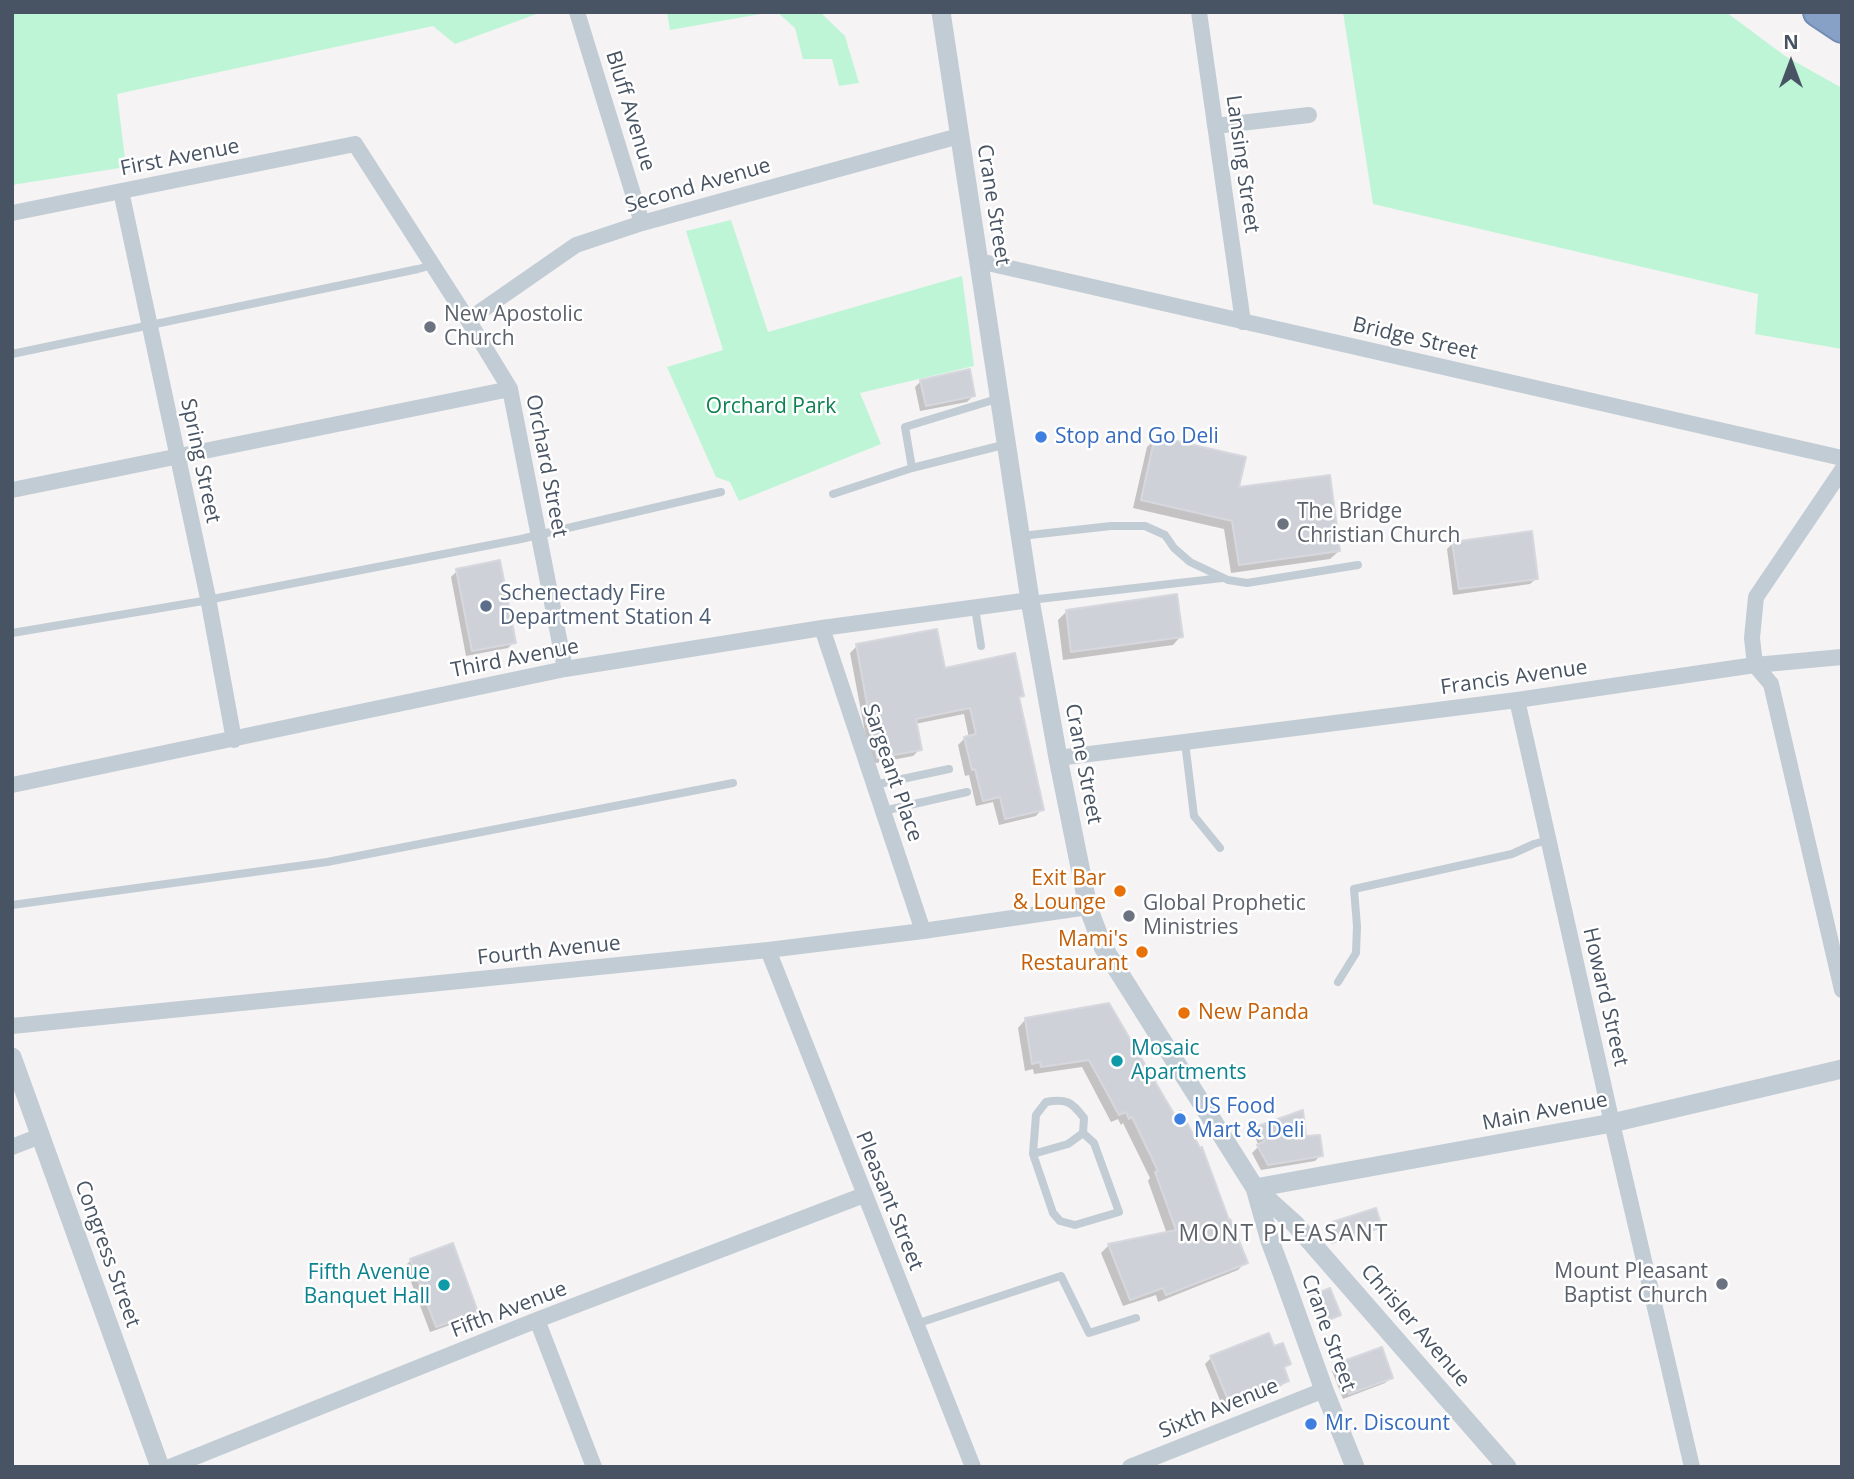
<!DOCTYPE html>
<style>
body{margin:0}
#map{position:relative;width:1854px;height:1479px;overflow:hidden;background:#f5f3f3;font-family:"Open Sans",sans-serif}
canvas{display:block}
.frame{position:absolute;inset:0;border:14px solid #485463;pointer-events:none}
.north{position:absolute;left:1756px;top:28px;width:70px;height:70px;-webkit-text-stroke:5px #fff;paint-order:stroke;rotate:0deg;font-size:19px;font-weight:700;line-height:28px;text-align:center;color:#485463}
.north::after{content:'';display:block;margin:auto;width:24px;height:32px;background:#485463;clip-path:polygon(50% 0,100% 100%,50% 72%,0 100%)}
</style>
<div id="map">
<canvas width="1854" height="1479"></canvas>
<div class="frame"></div>
<div class="north">N</div>
</div>
<script>
const context = document.querySelector('canvas').getContext('2d');
context.lineJoin = 'round';
function fillPath(path, color) { context.fillStyle = color; context.fill(path, 'evenodd'); }
function stroke(path, color, width, dash) { context.strokeStyle = color; context.lineWidth = width; context.lineCap = dash ? 'butt' : 'round'; context.setLineDash(dash || []); context.stroke(path); }
function write(font, color, halo, rows, align = 'center') {
  context.font = font + ' "Open Sans",sans-serif'; context.lineWidth = 5; context.setLineDash([]); context.textBaseline = 'middle'; context.strokeStyle = halo; context.fillStyle = color; for (const [text, x, y, turn = 0] of rows) {
    context.save(); context.translate(x, y); context.rotate((+turn || 0) * Math.PI / 180); context.textAlign = isNaN(turn) ? turn : align; if (halo) context.strokeText(text, 0, 0); context.fillText(text, 0, 0); context.restore();
  }
}
fillPath(new Path2D(`
 M12,12h530l-87,32 -22,-18 -316,68 9,73 -114,18z
 M667,12h105l-102,18z
 M777,12h43l25,24 14,47 -20,3 -7,-27h-29l-8,-31z
 M1343,12h383l59,44 57,32v261l-87,-15 3,-40 -385,-90z
 M731,220l37,112 194,-56 12,90 -114,27 21,51 -142,57 -9,-19 -14,-5 -49,-110 56,-17 -37,-119z`), '#bff5d7');
fillPath(new Path2D(`
 M921,381l53,14 -7,7 -47,9 -5,-24z
 M1156,438l80,51 103,62 -9,8 -99,14 -7,-44 -91,-21 14,-61z
 M1453,543l84,35 -7,6 -77,11 -6,-46z
 M457,571l57,71 -6,6 -42,8 -15,-79z
 M1066,612l115,24 -8,9 -110,15 -5,-40z
 M857,646l86,24 79,26 -4,4 24,109 -6,7 -37,9 -6,-23 -17,4 -7,-31 -4,1 -7,-31 7,-7h4l-5,-24 -49,10 5,25 -7,7 -42,8 -21,-111z
 M1108,1004l138,258 -8,8 -80,32 -2,-7 -33,11 -22,-53 7,-7 59,-12 -19,-53 2,-3 -27,-55 -2,2 -3,-6 -7,3 -29,-55 -48,7 -1,-5 -8,2 -7,-43 7,-8z
 M1259,1127l45,11 17,17 -6,6 -54,9 -9,-17 7,-7 -6,-13z
 M1330,1225l50,1 -4,4 -45,14 -5,-16z
 M411,1260l65,51 -6,7 -40,14 -25,-66z
 M1311,1298l26,18 -18,7 -10,-24z
 M1274,1349l15,14 -6,7 4,10 -6,6 -57,24 -19,-46 6,-6z
 M1380,1349l11,28 -6,6 -42,16 -11,-28 6,-7z`), '#0003');
const building = new Path2D(`
 M970,369l5,27 -49,10 -6,-26z
 M1155,436l91,21 -7,30 91,-12 10,76 -101,14 -7,-44 -91,-21z
 M1532,531l6,48 -79,10 -7,-47z
 M500,560l16,83 -44,8 -16,-82z
 M1177,594l6,43 -112,15 -5,-42z
 M937,629l8,39 70,-15 9,43 -5,1 25,113 -39,9 -5,-22 -17,4 -8,-32 -3,1 -8,-33 12,-3 -6,-26 -54,11 6,31 -45,8 -21,-114z
 M1109,1003l65,111 7,-3 19,37 2,-1 27,73 1,-1 18,44 -82,32 -3,-7 -33,12 -22,-56 68,-14 -21,-58 3,-1 -26,-54 -3,2 -3,-7 -7,3 -30,-55 -48,7 -1,-5 -8,2 -7,-46z
 M1303,1110l3,26 14,-1 3,21 -55,9 -11,-20 8,-4 -7,-15z
 M1376,1208l6,19 -47,14 -6,-18z
 M453,1243l25,69 -42,15 -26,-68z
 M1330,1288l11,27 -20,8 -11,-27z
 M1269,1333l5,13 9,-3 8,21 -7,3 5,14 -59,24 -20,-49z
 M1382,1347l11,31 -44,16 -11,-31z`);
fillPath(building, '#ced1d8');
stroke(building, '#d6d8de', 2);
const motorway = new Path2D(`
 M1818,12l24,16`);
stroke(motorway, '#718bb2', 32);
stroke(new Path2D(`
 M12,354l406,-85 15,-4
 M1000,398l-95,29 7,41 95,-24
 M833,494l79,-26
 M1021,536l90,-10h34l20,9 9,13 16,14 38,18 19,3 111,-18
 M1030,600l192,-22
 M975,608l6,38
 M12,633l185,-31 324,-63 200,-47
 M1185,742l9,74 26,32
 M874,785l75,-16
 M883,811l84,-19
 M12,905l315,-43 406,-79
 M1338,982l18,-29 1,-27 -3,-37 158,-35 22,-10 14,-4
 M1033,1154l35,-10 15,-11 1,-15c-12,-16 -18,-20 -38,-16l-10,13 -3,39 20,59 7,8 15,4 44,-13 -25,-69 -11,-10
 M916,1324l145,-48 28,57 47,-15`), '#c2ccd5', 8);
stroke(new Path2D(`
 M577,12l65,211
 M1199,12l44,310
 M1215,126l94,-11
 M121,191l87,407 26,142
 M12,213l343,-69 113,176 42,69 55,280
 M979,261l863,197
 M468,320l108,-75 66,-22 317,-87
 M12,490l498,-101
 M822,628l101,303
 M1755,665l16,19 71,306
 M1755,665l87,-8
 M1517,700l95,423 80,344
 M1058,758l459,-58 238,-35 -3,-27 4,-41 86,-127
 M12,785l553,-116 257,-41 208,-28
 M768,950l205,517
 M12,1026l756,-76 155,-19 165,-24
 M12,1147l28,-11
 M537,1320l57,147
 M170,1467l367,-147 327,-125
 M1130,1467l194,-77`), '#c2ccd5', 16);
stroke(new Path2D(`
 M941,12l89,588 28,158 30,149 15,40 152,241 15,53 12,32 42,117 31,77
 M12,1057l148,410
 M1255,1188l357,-65 230,-54
 M1256,1189l39,35 212,243`), '#c2ccd5', 19);
stroke(motorway, '#86a0c6', 28);
for (const [x, y, r, color] of [
 [430,327,7,"#6b7280"],
 [1041,437,7,"#3f7fe0"],
 [1283,524,7,"#6b7280"],
 [486,606,7,"#5c6f8a"],
 [1120,891,7,"#e8710a"],
 [1129,916,7,"#6b7280"],
 [1142,952,7,"#e8710a"],
 [1184,1013,7,"#e8710a"],
 [1117,1061,7,"#0f9aa8"],
 [1180,1119,7,"#3f7fe0"],
 [1722,1284,7,"#6b7280"],
 [444,1285,7,"#0f9aa8"],
 [1311,1424,7,"#3f7fe0"]
]) { const dot = new Path2D(); dot.arc(x, y, r, 0, 2 * Math.PI); context.fillStyle = color; context.fill(dot); stroke(dot, '#fff', 2.5); }
write('21px', '#485463', '#fff', [
 ["Bluff Avenue",630,111,73],
 ["First Avenue",180,158,-11],
 ["Lansing Street",1242,164,82],
 ["Second Avenue",698,186,-16],
 ["Crane Street",993,205,81],
 ["Bridge Street",1415,339,13],
 ["Spring Street",200,461,78],
 ["Orchard Street",546,466,79],
 ["Third Avenue",515,659,-11],
 ["Francis Avenue",1514,678,-8],
 ["Crane Street",1083,764,79],
 ["Sargeant Place",892,773,71],
 ["Fourth Avenue",549,951,-6],
 ["Howard Street",1605,997,77],
 ["Main Avenue",1545,1112,-11],
 ["Pleasant Street",889,1201,68],
 ["Congress Street",107,1254,70],
 ["Fifth Avenue",509,1310,-21],
 ["Chrisler Avenue",1415,1326,49],
 ["Crane Street",1328,1333,70],
 ["Sixth Avenue",1219,1409,-22]
]);
write('21px', '#5b616d', '#fff', [
 ["New Apostolic",444,315],
 ["Church",444,339],
 ["The Bridge",1297,512],
 ["Christian Church",1297,536],
 ["Global Prophetic",1143,904],
 ["Ministries",1143,928],
 ["Mount Pleasant",1708,1272,"right"],
 ["Baptist Church",1708,1296,"right"]
], 'left');
write('21px', '#0d8250', '#fff', [
 ["Orchard Park",771,407]
]);
write('21px', '#366cbe', '#fff', [
 ["Stop and Go Deli",1055,437],
 ["US Food",1194,1107],
 ["Mart & Deli",1194,1131],
 ["Mr. Discount",1325,1424]
], 'left');
write('21px', '#4e5e75', '#fff', [
 ["Schenectady Fire",500,594],
 ["Department Station 4",500,618]
], 'left');
write('21px', '#c56008', '#fff', [
 ["Exit Bar",1106,879],
 ["& Lounge",1106,903],
 ["Mami's",1128,940],
 ["Restaurant",1128,964],
 ["New Panda",1198,1013,"left"]
], 'right');
write('21px', '#0d838f', '#fff', [
 ["Mosaic",1131,1049],
 ["Apartments",1131,1073],
 ["Fifth Avenue",430,1273,"right"],
 ["Banquet Hall",430,1297,"right"]
], 'left');
context.letterSpacing = '2px';
write('23px', '#5e6269', '#fff', [
 ["MONT PLEASANT",1284,1234]
]);
context.letterSpacing = '0px';
</script>
